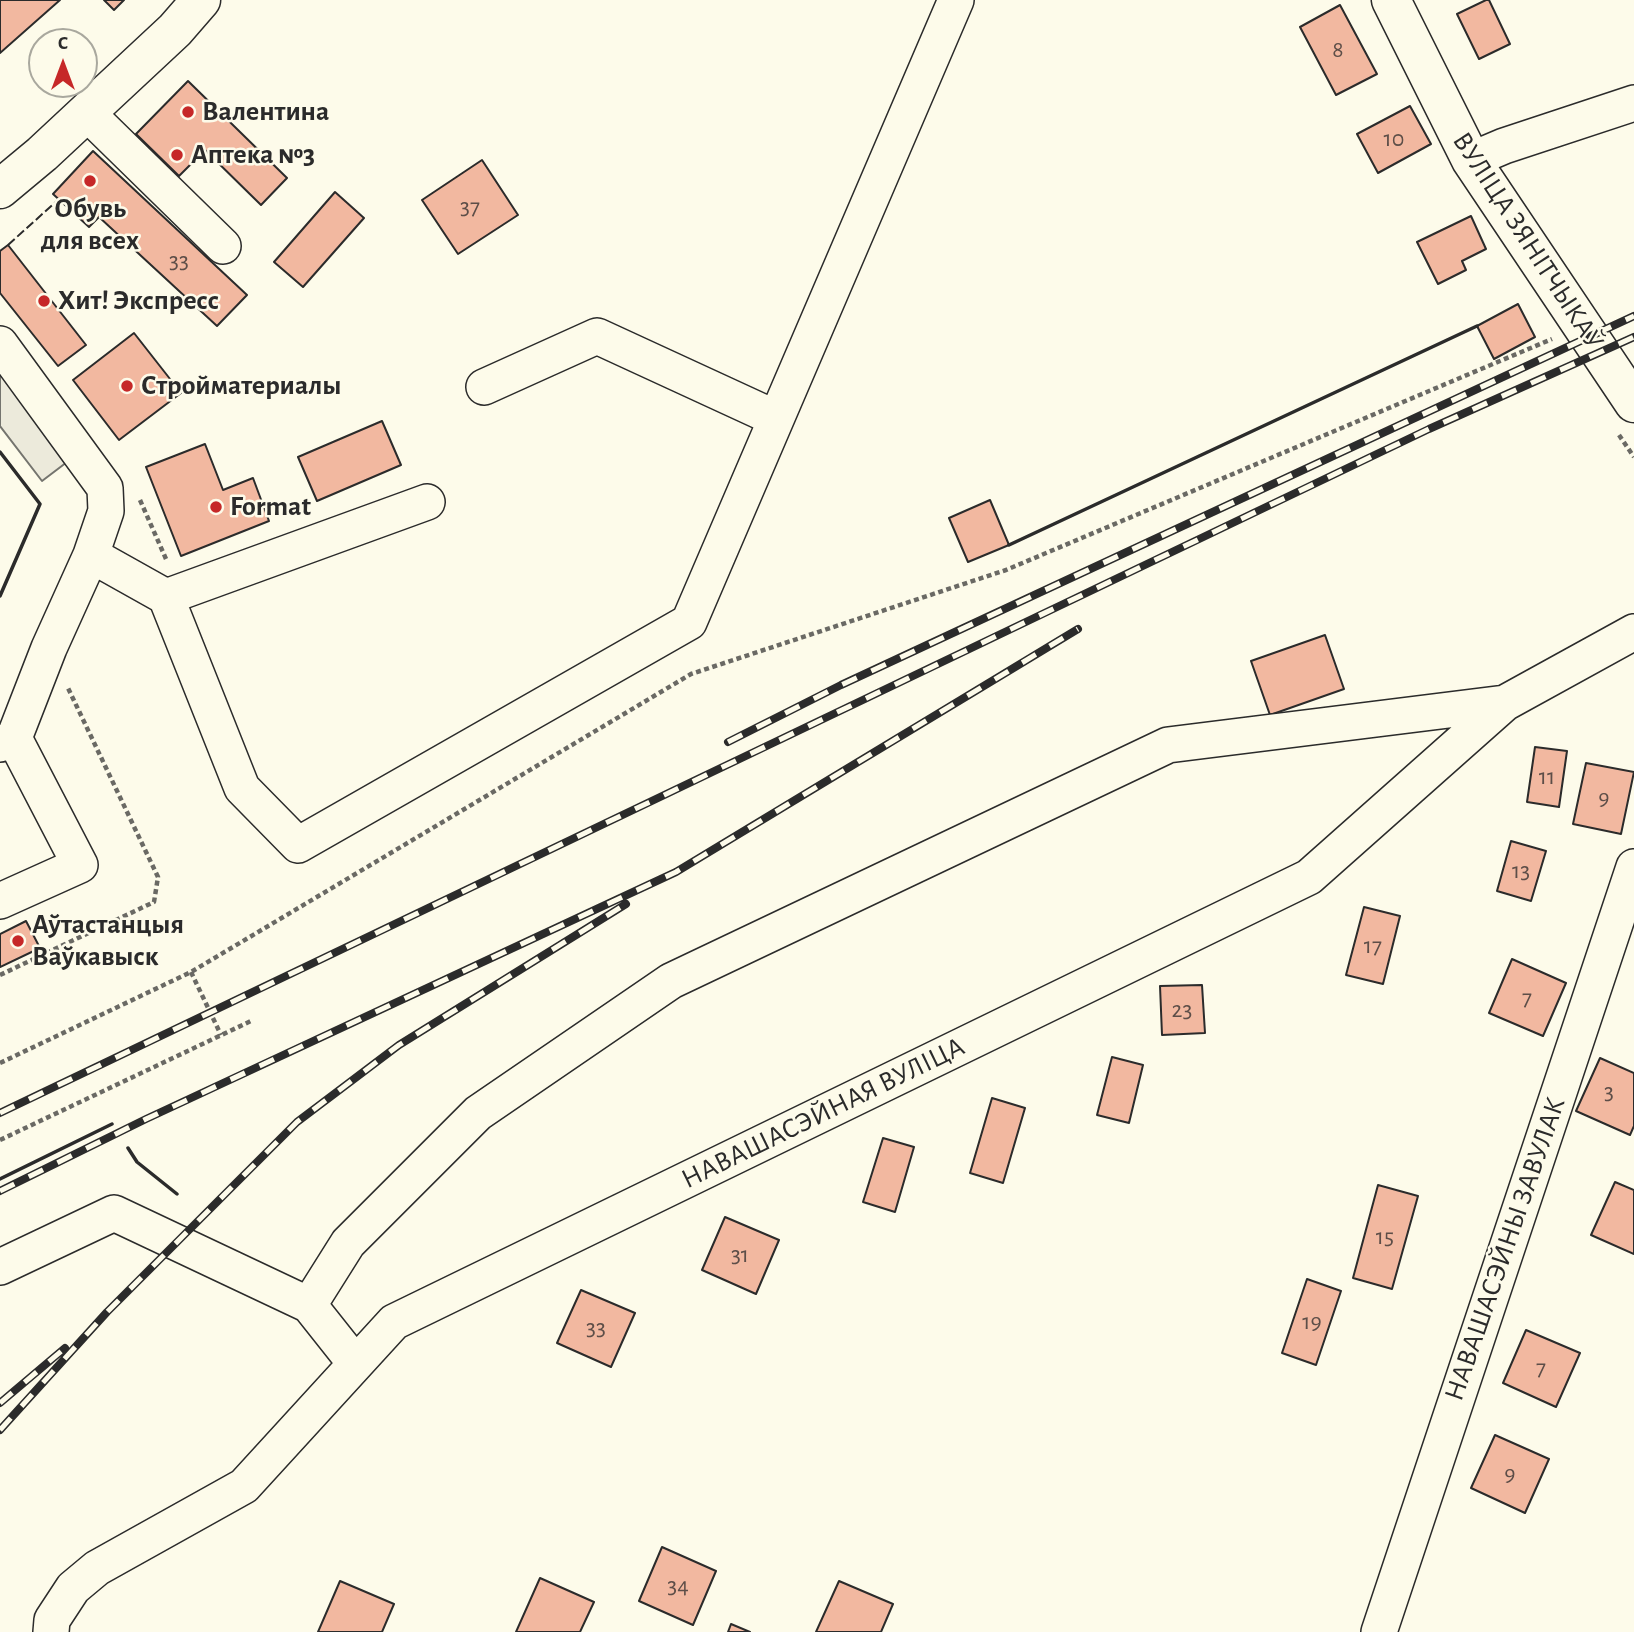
<!DOCTYPE html>
<meta charset="utf-8">
<style>
body{margin:0}
#map{position:relative;width:1634px;height:1632px;overflow:hidden;background:#fdfbea;font-family:"Alegreya Sans",sans-serif}
canvas{display:block}
.north{position:absolute;left:28px;top:28px;width:70px;height:70px;box-sizing:border-box;background:#fdfbea;border:2px solid #a9a89e;border-radius:50%;rotate:0deg;font-size:19px;font-weight:700;line-height:28px;text-align:center;color:#2b2b2b}
.north::after{content:'';display:block;margin:auto;width:24px;height:32px;background:#c62828;clip-path:polygon(50% 0,100% 100%,50% 72%,0 100%)}
</style>
<div id="map">
<canvas width="1634" height="1632"></canvas>
<div class="north">С</div>
</div>
<script>
const context = document.querySelector('canvas').getContext('2d');
context.lineJoin = 'round';
function fillPath(path, color) { context.fillStyle = color; context.fill(path, 'evenodd'); }
function stroke(path, color, width, dash) { context.strokeStyle = color; context.lineWidth = width; context.lineCap = dash ? 'butt' : 'round'; context.setLineDash(dash || []); context.stroke(path); }
function write(font, color, halo, rows, align = 'center') {
  context.font = font + ' "Alegreya Sans",sans-serif'; context.lineWidth = 5; context.setLineDash([]); context.textBaseline = 'middle'; context.strokeStyle = halo; context.fillStyle = color; for (const [text, x, y, turn = 0] of rows) {
    context.save(); context.translate(x, y); context.rotate((+turn || 0) * Math.PI / 180); context.textAlign = isNaN(turn) ? turn : align; if (halo) context.strokeText(text, 0, 0); context.fillText(text, 0, 0); context.restore();
  }
}
const parking = new Path2D(`
 M0,367l71,92 -29,22 -42,-55z`);
fillPath(parking, '#eceadb');
stroke(parking, '#74746e', 2);
const building = new Path2D(`
 M0,0h60l-60,53z
 M104,0h20l-10,10z
 M1486,0h3l21,44 -31,15 -22,-45z
 M1340,5l37,69 -41,21 -36,-68z
 M188,81l99,97 -26,27 -56,-55 -26,26 -43,-42z
 M1410,106l21,38 -53,29 -21,-39z
 M93,151l154,144 -30,31 -118,-109 -10,10 -36,-33z
 M482,160l36,55 -60,39 -36,-54z
 M335,192l29,26 -61,69 -29,-25z
 M1471,216l15,33 -24,12 4,9 -28,14 -21,-42z
 M8,245l78,100 -28,21 -58,-73v-42z
 M1518,304l17,33 -41,22 -17,-33z
 M134,333l47,60 -62,47 -46,-60z
 M382,421l19,44 -84,36 -19,-44z
 M205,444l18,46 30,-12 16,43 -88,35 -35,-89z
 M990,500l19,45 -41,17 -19,-44z
 M1325,635l19,54 -74,26 -19,-54z
 M1535,747l32,4 -8,56 -32,-5z
 M1586,763l48,9 -13,62 -48,-10z
 M1511,841l35,10 -15,50 -34,-10z
 M1364,907l36,9 -17,68 -37,-9z
 M26,921l14,27 -40,19v-33z
 M1512,959l54,24 -23,53 -54,-23z
 M1202,985l3,48 -43,2 -2,-49z
 M1112,1057l31,8 -14,58 -32,-8z
 M1600,1058l34,15v53l-4,9 -54,-24z
 M992,1098l33,10 -22,75 -33,-10z
 M883,1138l31,9 -19,65 -32,-10z
 M1615,1182l19,8v64l-43,-19z
 M1378,1185l40,11 -26,93 -39,-11z
 M725,1217l54,23 -23,54 -54,-24z
 M1307,1279l34,12 -25,74 -34,-12z
 M581,1290l54,23 -24,54 -54,-24z
 M1526,1330l54,23 -24,54 -53,-24z
 M1495,1435l54,24 -24,54 -54,-25z
 M662,1547l54,24 -23,54 -54,-24z
 M540,1578l54,24 -14,30h-64z
 M340,1581l54,23 -12,28h-64z
 M839,1581l54,23 -12,28h-65z
 M731,1624l19,8h-22z`);
fillPath(building, '#f2b8a0');
stroke(building, '#2b2b2b', 2);
const minor = new Path2D(`
 M86,112l137,134
 M1471,160l33,-14 130,-43
 M0,344l105,144 1,23 -15,44 -42,93 -35,90 -14,6
 M484,387l113,-51 178,82
 M91,555l75,42 76,191 56,57 391,-223 267,-622
 M166,597l261,-95
 M0,901l80,-36 -66,-127
 M0,1267l114,-54 195,92
 M355,1363l-46,-58 39,-62 130,-130 193,-132 497,-236 337,-42
 M51,1632l1,-12 21,-32 24,-20 147,-82 150,-164 915,-445 196,-174 129,-71
 M1379,1632l255,-765`);
const major = new Path2D(`
 M1391,0l80,160 163,243
 M0,189l42,-35 133,-124 26,-30`);
stroke(minor, '#2b2b2b', 38);
stroke(major, '#2b2b2b', 41);
stroke(new Path2D(`
 M1619,435l15,22
 M140,500l26,59
 M191,972l30,63
 M0,975l154,-73 4,-25 -90,-189
 M0,1063l191,-91 500,-298 315,-104 546,-231
 M0,1140l251,-119`), '#6a6964', 4.5, [5, 3.5]);
stroke(minor, '#fdfbea', 35);
stroke(major, '#fdfbea', 38);
const rail = new Path2D(`
 M728,742l113,-57 793,-369
 M0,1113l1429,-684 205,-92
 M0,1191l146,-72 530,-247 402,-243
 M0,1403l65,-55
 M0,1430l107,-118 190,-190 102,-77 227,-141`);
stroke(rail, '#2b2b2b', 8);
stroke(rail, '#fdfbea', 5, [16]);
stroke(new Path2D(`
 M8,245l51,-46`), '#2b2b2b', 2, [9, 3.5]);
stroke(new Path2D(`
 M0,452l40,52 -40,92
 M1009,545l468,-219
 M128,1148l9,14 40,32
 M0,1179l112,-55`), '#2b2b2b', 3.5);
for (const [x, y, r, color] of [
 [188,112,7,"#c62828"],
 [177,155,7,"#c62828"],
 [90,181,7,"#c62828"],
 [44,301,7,"#c62828"],
 [127,386,7,"#c62828"],
 [216,507,7,"#c62828"],
 [18,941,7,"#c62828"]
]) { const dot = new Path2D(); dot.arc(x, y, r, 0, 2 * Math.PI); context.fillStyle = color; context.fill(dot); stroke(dot, '#fdfbea', 2.5); }
write('24px', '#5d4e48', null, [
 ["8",1338,50],
 ["10",1394,139],
 ["37",470,207],
 ["33",179,261],
 ["11",1547,777],
 ["9",1604,798],
 ["13",1521,871],
 ["17",1373,946],
 ["7",1527,998],
 ["23",1182,1010],
 ["3",1609,1092],
 ["15",1385,1237],
 ["31",740,1255],
 ["19",1312,1322],
 ["33",596,1328],
 ["7",1541,1368],
 ["9",1510,1474],
 ["34",678,1586]
]);
write('bold 28px', '#2b2b2b', '#fdfbea', [
 ["Валентина",202,112],
 ["Аптека №3",191,155],
 ["Обувь",90,209,"center"],
 ["для всех",90,241,"center"],
 ["Хит! Экспресс",58,301],
 ["Стройматериалы",141,386],
 ["Format",230,507],
 ["Аўтастанцыя",32,925],
 ["Ваўкавыск",32,957]
], 'left');
write('28px', '#2b2b2b', '#fdfbea', [
 ["ВУЛІЦА ЗЯНІТЧЫКАЎ",1528,241,57],
 ["НАВАШАСЭЙНАЯ ВУЛІЦА",823,1113,-26],
 ["НАВАШАСЭЙНЫ ЗАВУЛАК",1505,1249,-71]
]);
</script>
